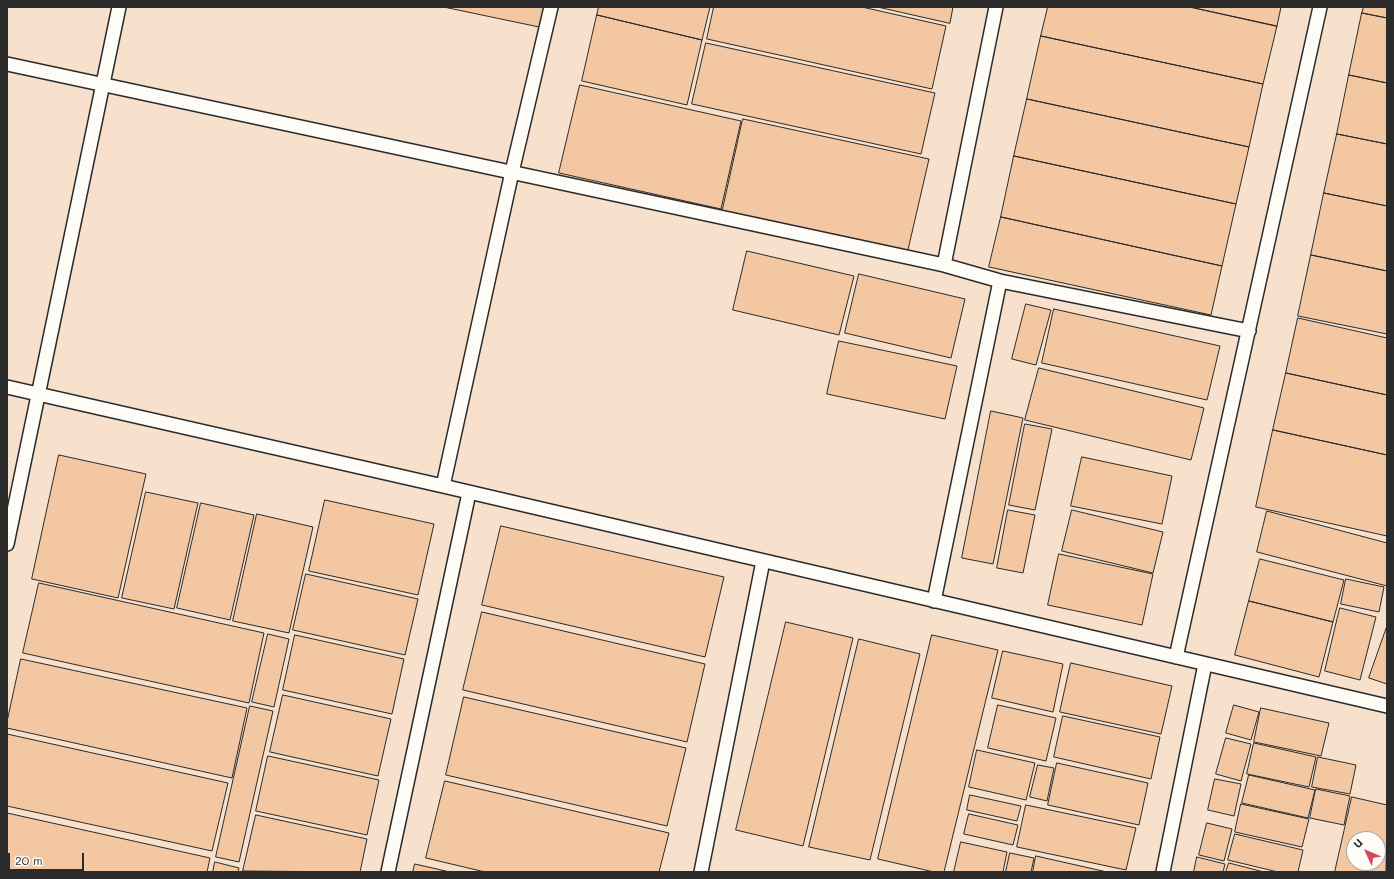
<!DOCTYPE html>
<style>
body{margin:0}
#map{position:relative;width:1394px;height:879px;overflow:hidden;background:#faecde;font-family:Mali,sans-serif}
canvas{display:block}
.frame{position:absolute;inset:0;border:8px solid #2b2b2b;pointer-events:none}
.north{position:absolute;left:1346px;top:831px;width:40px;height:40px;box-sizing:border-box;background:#fdfcf7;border:1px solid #a9a8a5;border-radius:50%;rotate:314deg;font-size:11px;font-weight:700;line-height:16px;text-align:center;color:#2b2b2b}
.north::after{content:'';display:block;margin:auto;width:14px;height:18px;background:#d1495b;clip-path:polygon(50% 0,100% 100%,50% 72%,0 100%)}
.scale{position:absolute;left:8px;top:853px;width:76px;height:18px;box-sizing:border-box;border:2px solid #2b2b2b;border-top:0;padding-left:5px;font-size:12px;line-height:14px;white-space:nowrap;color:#2b2b2b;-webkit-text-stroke:3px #fdfcf7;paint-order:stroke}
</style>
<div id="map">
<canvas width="1394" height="879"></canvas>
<div class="frame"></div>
<div class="north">U</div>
<div class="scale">20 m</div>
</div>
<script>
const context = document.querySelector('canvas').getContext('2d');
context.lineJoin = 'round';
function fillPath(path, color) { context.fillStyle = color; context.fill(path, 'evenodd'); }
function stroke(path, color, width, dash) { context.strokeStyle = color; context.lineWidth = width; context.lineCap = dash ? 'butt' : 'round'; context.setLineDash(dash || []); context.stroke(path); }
fillPath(new Path2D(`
 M7,7h1380v865h-1380zM1354,839h24v24h-24z`), '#f8e1cc');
const building = new Path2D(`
 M444,7h102l-5,20z
 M599,7h111l-8,33 -105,-25z
 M714,7h148l84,19 -14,63 -225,-50z
 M878,7h75l-3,16z
 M1048,7h142l87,19 -14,58 -222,-48z
 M1190,7h91l-4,19z
 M1364,7h23v11l-25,-5z
 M1362,13l25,5v65l-38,-8z
 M597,15l105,25 -15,65 -105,-24z
 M1041,36l222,48 -14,63 -222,-48z
 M706,43l229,50 -14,61 -229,-50z
 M1349,75l38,8v61l-50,-10z
 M580,85l161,36 -20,88 -162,-36z
 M1027,99l222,48 -13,57 -222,-48z
 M743,119l186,40 -22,95 -185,-41z
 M1337,134l50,10v62l-63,-13z
 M1014,156l222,48 -14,62 -221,-49z
 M1324,193l63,13v65l-76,-16z
 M1001,217l221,49 -11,49 -222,-48z
 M747,251l107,25 -15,59 -106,-25z
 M1311,255l76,16v63l-89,-18z
 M859,274l106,25 -14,59 -106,-25z
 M1026,304l25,6 -15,55 -24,-6z
 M1054,309l166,37 -13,54 -165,-37z
 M1298,318l89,20v57l-101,-22z
 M839,341l118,25 -12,53 -118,-25z
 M1039,368l165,40 -13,52 -166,-40z
 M1286,373l101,22v60l-114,-25z
 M991,411l32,7 -30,146 -31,-6z
 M1025,424l27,5 -17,81 -26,-5z
 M1273,430l114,25v81l-131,-29z
 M59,455l87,19 -28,124 -86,-19z
 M1082,457l90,19 -10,48 -91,-18z
 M146,492l52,11 -24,106 -52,-11z
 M325,500l109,24 -16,71 -109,-24z
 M201,503l53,12 -24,105 -53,-12z
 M1008,510l27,5 -12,58 -26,-5z
 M1072,510l91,22 -10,41 -91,-22z
 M1267,511l120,32v43l-130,-34z
 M257,514l56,13 -24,106 -56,-12z
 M501,526l223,51 -19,80 -223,-52z
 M1059,554l94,20 -11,51 -94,-20z
 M1260,559l84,21 -11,42 -84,-21z
 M306,574l112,25 -13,56 -112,-25z
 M1346,579l38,8 -5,25 -38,-8z
 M39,583l225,50 -15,70 -226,-50z
 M1249,601l84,21 -14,55 -84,-22z
 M1340,608l36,9 -16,63 -35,-9z
 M482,612l223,52 -18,78 -224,-52z
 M786,622l67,16 -50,208 -67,-16z
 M1387,626v58l-18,-6z
 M268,634l21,5 -15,68 -22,-5z
 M295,635l109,24 -12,55 -109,-24z
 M932,635l66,15 -54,222h-10l-56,-13z
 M859,639l61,15 -50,206 -61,-13z
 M1003,651l60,13 -10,48 -61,-14z
 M21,659l226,49 -15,70 -225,-50v-6z
 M1071,663l101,23 -11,48 -101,-22z
 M283,695l108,24 -13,57 -108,-24z
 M464,697l222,51 -19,78 -221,-51z
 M998,705l58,13 -10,43 -58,-13z
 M1234,705l25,7 -8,28 -25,-7z
 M250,706l23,5 -34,151 -23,-5z
 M1261,708l68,15 -8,33 -67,-14z
 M1063,716l97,21 -9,42 -97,-22z
 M7,734l221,49 -16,68 -205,-45z
 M1226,738l25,6 -10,37 -25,-7z
 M1254,743l62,14 -7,30 -62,-13z
 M977,750l58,13 -9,37 -57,-13z
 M268,756l111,24 -12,55 -111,-24z
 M1318,757l38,8 -6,29 -38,-7z
 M1057,763l91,20 -9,42 -91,-20z
 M1038,765l16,3 -7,33 -17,-4z
 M1249,775l66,15 -7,28 -66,-15z
 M1215,779l26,5 -7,32 -26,-6z
 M445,781l224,52 -10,39h-174l-59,-14z
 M1316,789l34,7 -6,29 -34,-7z
 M970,795l51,11 -4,15 -50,-11z
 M1352,797l35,8 -1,67h-51zM1354,839h24v24h-24z
 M1241,804l68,15 -7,28 -67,-15z
 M1026,805l110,23 -10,42 -109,-23z
 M7,813l203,45 -3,14h-200z
 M969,814l49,11 -5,20 -49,-11z
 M256,815l111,24 -7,33 -117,-1z
 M1207,823l25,6 -8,32 -25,-6z
 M1235,834l68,16 -5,22h-20l-50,-12z
 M961,842l46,10 -4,20h-49z
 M1010,853l24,5 -3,14h-25z
 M1036,856l71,16h-74z
 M1197,857l28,7 -2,8h-29z
 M215,862l24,6 -1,4h-25z
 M1229,863l35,9h-38z
 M415,864l35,8h-37z`);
fillPath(building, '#f2c7a2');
stroke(building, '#2b2b2b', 1);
const lane = new Path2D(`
 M7,64l937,201 56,16 249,50
 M944,265l52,-258
 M7,387l436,99 944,220
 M443,486l69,-314 39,-165
 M7,544l112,-537
 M934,601l66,-320
 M1176,657l144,-650
 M388,872l81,-379
 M701,872l62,-311
 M1163,872l42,-208`);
stroke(lane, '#2b2b2b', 16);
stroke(lane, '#fdfcf7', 13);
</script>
